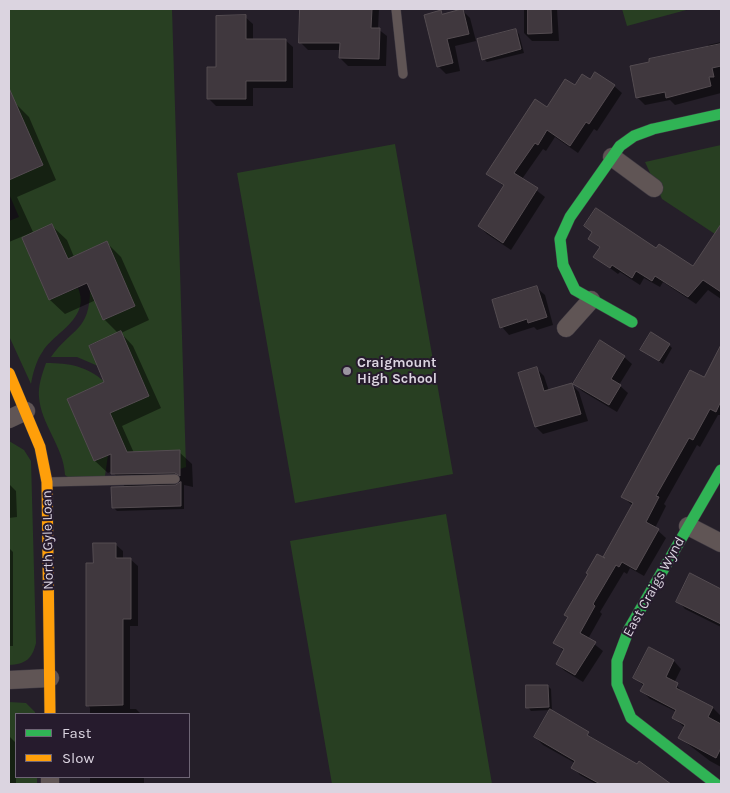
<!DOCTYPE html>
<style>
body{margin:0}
#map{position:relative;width:730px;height:793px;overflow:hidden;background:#251f29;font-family:Karla,sans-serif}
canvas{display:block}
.frame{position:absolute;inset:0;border:10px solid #dbd4e0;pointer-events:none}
.legend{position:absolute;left:15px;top:713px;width:175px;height:65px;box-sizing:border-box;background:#261b2d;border:1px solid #6e6575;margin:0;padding:6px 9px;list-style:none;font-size:15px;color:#dbd4e0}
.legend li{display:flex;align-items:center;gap:10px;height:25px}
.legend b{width:25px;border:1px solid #6e6575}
</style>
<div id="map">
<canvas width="730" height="793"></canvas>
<div class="frame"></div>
<ul class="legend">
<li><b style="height:6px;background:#30b455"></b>Fast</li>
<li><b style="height:6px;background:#ff9f0a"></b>Slow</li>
</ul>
</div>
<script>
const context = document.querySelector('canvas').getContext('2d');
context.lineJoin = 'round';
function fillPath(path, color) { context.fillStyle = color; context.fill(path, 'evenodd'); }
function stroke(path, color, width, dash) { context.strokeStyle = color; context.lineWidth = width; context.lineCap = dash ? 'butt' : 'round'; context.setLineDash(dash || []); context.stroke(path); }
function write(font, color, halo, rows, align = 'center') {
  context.font = font + ' Karla,sans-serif'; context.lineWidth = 4; context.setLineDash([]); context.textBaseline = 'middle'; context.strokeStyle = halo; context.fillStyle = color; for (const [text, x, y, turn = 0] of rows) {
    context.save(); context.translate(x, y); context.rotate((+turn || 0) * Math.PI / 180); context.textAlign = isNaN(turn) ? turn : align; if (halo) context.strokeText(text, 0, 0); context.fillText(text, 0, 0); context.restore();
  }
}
fillPath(new Path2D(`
 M9,9h163l14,458 -6,2v-18l-54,1 -16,-39 39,-18 -28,-63 -32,13 9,21 -21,-9h-26c20,-29 39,-25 39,-68l13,31 32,-14 -28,-65 -39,18 -16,-35 -30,14 27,62 29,-12c13,30 -23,44 -35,63 -7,10 -10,22 -12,33l-22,-48v-115l10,-4 -10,-23v-14l34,-15 -29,-64 -5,2z
 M622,9h68l-63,17z
 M395,144l58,330 -158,29 -58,-330z
 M721,145v93l-59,-39 -17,-37z
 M46,363c24,0 40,3 59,19l-38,17 27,62 14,-6 -3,21 -36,2 -4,-3c-1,-28 -24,-50 -26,-78 -1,-11 3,-23 7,-34z
 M9,441l15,9 7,11 5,182c-4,16 -10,21 -27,22z
 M446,514l46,270h-160l-42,-243z
 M9,702l17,1 9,9v2h-19v63h21v7h-28z`), '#283f22');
fillPath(new Path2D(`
 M301,9h78l-1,20 9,7 -1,30h-38l-8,-8 1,-8h-33l-8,-8z
 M524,9h33l2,32h-27l-8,-8z
 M462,10l8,8 6,23 -21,5 5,25 -14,3 -8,-8 2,-55 4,4z
 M245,17l8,7v16h32l8,7v41h-40v18h-37l-8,-8 9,-30z
 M515,30l4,4 5,19 -37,9 -3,-3z
 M721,42v51l-46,12 -5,-5 -25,5 -8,-8 72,-49 -1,-3z
 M614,86l8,7 -25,38 -3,-2 -16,24 -23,-16 -9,14 -3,-2 -21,30 23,18 -34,53 -24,-16 -8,-8 26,-39 -17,-14 59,-64 28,-22z
 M14,102l15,15 27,63 -39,17 16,35 -24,10v-138z
 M52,226l15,14 7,17 33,-14 14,14 28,63 -28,13 12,13 28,62 -39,18 12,27 45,-1 13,12 1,23 -9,-2v24l-67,2 -4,-4 13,-19 -14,-17 -4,2 -13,-12 -27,-61 38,-17 13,-49 -15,-15 -8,-19 -31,14 -15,-14 -27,-61z
 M586,226l71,24 36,18 17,-25 11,7v49l-13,-9 -12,14 -33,-22 -3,5 -16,-9 -4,7 -20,-13 -2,2 -23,-17 5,-9 -10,-9 3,-6z
 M537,288l8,7 8,30 -16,5 -3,-3 -25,8 -7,-8z
 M669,345l3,3 -9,16 -21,-14z
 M718,354l3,1v60h-3l-18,32 -3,-2 -33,59 2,2 -11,22 11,10 -22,38 -14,-8 -3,6 -3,-2 -24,40 2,2 -14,25 15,12 -20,31 -18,-11 -8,-7 7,-13 -9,-9 53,-81 25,-55 -11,-10 83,-117z
 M624,357l8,7 -13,21 9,8 -11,19 -35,-21 -7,-7z
 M536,368l8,8 5,15 22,-7 8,8 9,29 -45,13 -7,-7z
 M9,484l7,7 1,26 -8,1z
 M115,544l8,7v8h7l8,7v60h-8v83h6l5,5h-51v-6l-2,-3 7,-141z
 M9,548l4,4v94h-4z
 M689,580l32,16v31l-36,-18 -7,-8z
 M649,649l25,12 7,8 -7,14 10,10 29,15 7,7 1,52 -11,-6 -30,-23 5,-10 -11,-10 3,-6 -27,-13 -8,-8 2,-5 -9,-8z
 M548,686l3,3 1,23 85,54 3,-4 27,22h-71l-16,-9 -7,-8 2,-4 -32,-18 -8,-8 16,-27 -20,1 -3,-4z
 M9,736l7,7v41h-7z
 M90,777h54v7h-54z`), '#0007');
const building = new Path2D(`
 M300,9h72l-1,19h9l-1,31 -40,-1 1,-15h-41z
 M463,9l6,25 -22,5 6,24 -16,4 -13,-52 17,-5 1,4z
 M528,9h23l1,24 -24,1z
 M246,15v24h40v42h-40v18h-39v-32h9v-51z
 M516,29l5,20 -39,11 -5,-21z
 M721,44v22l-9,2 2,9h-5l2,9 -45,12 -1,-6 -29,6 -6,-32 19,-4v-3z
 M595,72l20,13 -26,39 -3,-2 -16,24 -23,-16 -9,15 -3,-2 -21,30 24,15 -35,55 -25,-17 26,-41 -18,-11 49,-75 12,8 18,-28 10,6 7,-11 8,5z
 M9,88l34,77 -34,15z
 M596,208l60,40 3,-4 34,22 28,-42v68l-18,-12 -15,17 -33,-21 -3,5 -16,-10 -4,7 -20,-13 -2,3 -17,-11 7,-10 -12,-8 4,-7 -8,-6z
 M52,224l16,35 39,-18 28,65 -32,14 -16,-37 -38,17 -27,-62z
 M537,286l10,31 -19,6 -1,-4 -27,9 -8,-28z
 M121,331l28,65 -39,17 17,39 53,-2v26l-5,-3 -64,1v-20l-17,7 -27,-62 37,-17 -15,-36z
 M651,332l19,12 -11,17 -19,-11z
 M600,340l25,16 -14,23 10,6 -12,20 -36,-21z
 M721,345v56l-5,11 -6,-3 -17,31 -4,-2 -33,58 3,1 -13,25 13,7 -23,41 -14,-8 -3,5 -3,-2 -23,39 2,2 -15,27 16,9 -21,33 -19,-11 8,-15 -11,-6 15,-26 -4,-2 24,-41 -2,-1 11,-19 8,4 -2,-1 30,-54 -12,-6 69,-127 14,7z
 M537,367l7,24 28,-8 9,31 -46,13 -17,-54z
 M181,482v24l-69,2 -1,-21 64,-2z
 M93,543h23v15h15v61h-8v86l-37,1v-143h7z
 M690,573l31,16v35l-45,-22z
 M649,647l25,13 -8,17 12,6 -2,5 37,19 -5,10 13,7v24l-5,10 -38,-20 7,-13 -13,-7 4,-8 -36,-19 4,-7 -11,-6z
 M526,685h22l1,22 -23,1z
 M550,709l39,23 -2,3 50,29 2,-3 32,23h-71l-29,-16 4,-7 -41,-24z`);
fillPath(building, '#40383e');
stroke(building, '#544c51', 1);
const lane = new Path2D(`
 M396,9l7,65
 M49,482l126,-3`);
const street = new Path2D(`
 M612,157l42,31
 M566,328l25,-28
 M9,419l17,-8
 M688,526l33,17
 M9,680l41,-2
 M50,777v7`);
const fast = new Path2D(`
 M632,322l-57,-32 -12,-25 -3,-26 10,-22 50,-71 14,-10 19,-7 68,-15
 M716,784l-85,-66 -14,-34v-23l12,-32 92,-159`);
const slow = new Path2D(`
 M9,373l31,74 7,35 3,232`);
stroke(lane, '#3e3942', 10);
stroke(street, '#3e3942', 19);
stroke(fast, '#3e3942', 12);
stroke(slow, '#3e3942', 12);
stroke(lane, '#605555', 9);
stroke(street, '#605555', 18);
stroke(fast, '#30b455', 11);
stroke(slow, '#ff9f0a', 11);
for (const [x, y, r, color] of [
 [347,371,5,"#9b95a0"]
]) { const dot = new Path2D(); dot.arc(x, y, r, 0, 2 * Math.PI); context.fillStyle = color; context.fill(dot); stroke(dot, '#261b2d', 2); }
write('bold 14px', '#dbd4e0', '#261b2d', [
 ["Craigmount",357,363],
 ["High School",357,379]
], 'left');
write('14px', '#dbd4e0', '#261b2d', [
 ["North Gyle Loan",48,540,-91],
 ["East Craigs Wynd",654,587,-61]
]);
</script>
